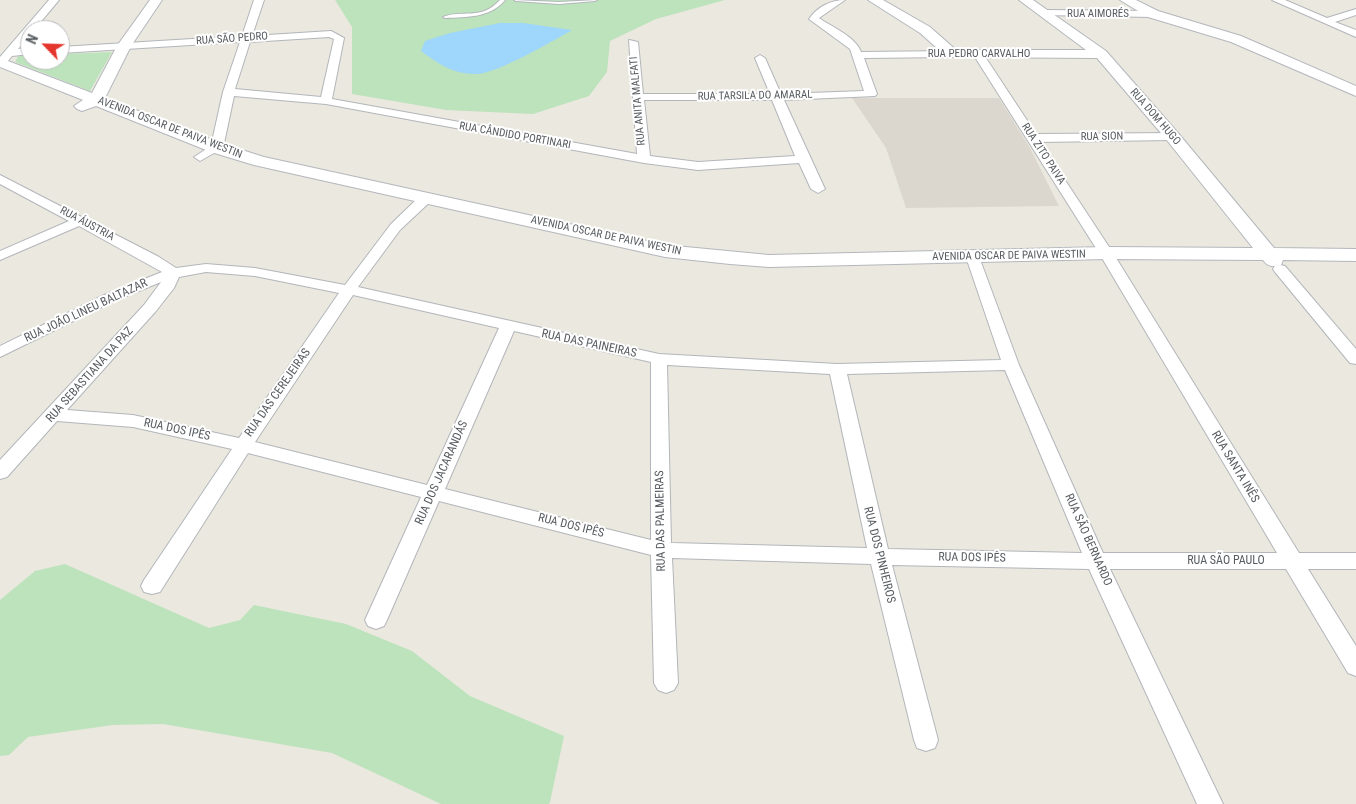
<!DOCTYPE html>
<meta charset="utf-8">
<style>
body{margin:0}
#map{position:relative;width:1356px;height:804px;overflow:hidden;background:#ebe8df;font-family:"Roboto Condensed",sans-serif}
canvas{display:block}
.north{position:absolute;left:20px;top:20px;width:50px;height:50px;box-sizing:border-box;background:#fff;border:1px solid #bcbebf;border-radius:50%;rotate:294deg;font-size:14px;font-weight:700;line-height:20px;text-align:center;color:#585c60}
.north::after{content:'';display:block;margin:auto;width:18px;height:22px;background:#e4362d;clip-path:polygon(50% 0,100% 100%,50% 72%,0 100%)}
</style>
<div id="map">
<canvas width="1356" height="804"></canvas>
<div class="north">N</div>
</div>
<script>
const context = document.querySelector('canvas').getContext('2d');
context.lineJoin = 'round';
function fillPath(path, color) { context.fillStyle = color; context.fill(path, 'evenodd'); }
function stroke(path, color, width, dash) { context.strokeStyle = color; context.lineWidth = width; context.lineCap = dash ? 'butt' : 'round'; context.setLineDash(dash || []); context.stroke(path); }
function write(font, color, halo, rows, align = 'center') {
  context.font = font + ' "Roboto Condensed",sans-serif'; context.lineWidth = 4; context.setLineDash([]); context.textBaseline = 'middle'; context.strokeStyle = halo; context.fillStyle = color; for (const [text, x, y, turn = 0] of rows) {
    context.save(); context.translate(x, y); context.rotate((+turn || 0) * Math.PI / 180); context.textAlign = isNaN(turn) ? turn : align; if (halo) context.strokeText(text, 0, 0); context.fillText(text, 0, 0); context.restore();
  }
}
fillPath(new Path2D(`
 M852,98h147l31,50 29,58 -153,2 -20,-60z`), '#dbd7ce');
fillPath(new Path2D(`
 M335,0h390l-69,19 -46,22 -3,31 -18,24 -56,18 -87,-4 -94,-16v-67z
 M112,52l-22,39 -75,-29 3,-6 12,-1v5h30v-6z
 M65,564l144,64 31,-8 14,-15 92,19 66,27 58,45 94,40 -14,66 -1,2h-108l-109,-51 -169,-29 -50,1 -85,12 -19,18 -9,1v-156l35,-29z`), '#bde3bc');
fillPath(new Path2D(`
 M500,23h23l49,7c-21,12 -74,43 -95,44 -22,1 -39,-10 -56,-23l4,-10 25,-8z`), '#9ed6fc');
const lane = new Path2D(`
 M500,0h5c-15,18 -38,17 -60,18l-2,-1c19,-8 38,4 57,-17z
 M514,0l45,2 38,-2 -2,1 -36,3 -43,-3z`);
const street = new Path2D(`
 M49,0h10l-25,30h-4v5l-12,14 12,-1v6l-18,2 -8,10 -4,1v-10z
 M254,0h10l-12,36 79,-5 13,7 -12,61 305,55 -8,-114 9,2 5,52h127l-15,-36 5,-3 5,3 16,36 83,-3 -14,-42 -41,-30c8,-12 22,-19 36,-19l-26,18c13,9 37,19 42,34l91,-1 5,3 -5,3 -88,1 13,36 -2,2 -91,4 41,89 -7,4 -7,-4 -12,-26 -101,7 -54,-7 -318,-59 -92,-8 -11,52 -23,13 -6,-4 17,-11 12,-54 17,-50 -180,11v-6l182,-11zM329,37l5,2 -13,58 -86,-8 15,-47zM644,100h128l23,56 -97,6 -48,-6z
 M1272,0h13l42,18 29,-9v6l-21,7 21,8v7z
 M1044,10l109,1 5,3 -5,3 -112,-2 -2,-2z
 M978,51l4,1 54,82 140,-1 2,3 -2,3 -4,1 -132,2 73,111 186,300h57v16h-48l48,77v30l-8,-3 -62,-104h-176l113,235h-26l-108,-235 -197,-4 46,175 -3,8 -9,3 -9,-3 -3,-8 -43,-176 -199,-6 6,125 -4,7 -8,3 -8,-3 -4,-7 -3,-128 -212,-54 -52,119 -3,6 -8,3 -8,-3 -3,-6 56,-123 -173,-44 -88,139 -8,2 -8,-2 -3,-6 3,-6 88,-131 -99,-22 -76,-6 -50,56 -7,2v-19l144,-155 17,-23 -49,20 -112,55v-11l102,-50 60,-24 -83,-46 -79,34v-9l69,-30 -69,-37v-9l159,82 17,11 30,-4 49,4 90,17 46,-61 30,-29 5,-1 7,4 -2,3 -31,29 -42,57 301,67 178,10 164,-4 -35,-103 7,-4 5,1 41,111 84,188h174l-178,-300 -126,-199zM206,272l49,4 84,17 -100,145 -106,-23 -66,-5 89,-99 18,-23 5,-11zM353,295l146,33 -72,157 -172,-43zM514,331l137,31v178l-206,-51zM667,365l163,9 37,174 -196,-5zM1005,370l77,183 -194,-4 -41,-175z
 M1280,265l5,1 71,83v15l-6,-1 -75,-91 -2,-3 2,-3z`);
const secondary = new Path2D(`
 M150,0h12l-31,46 -26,52 118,46 41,13 401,88 104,10 337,-8 147,1 -87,-109 -69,-81 -150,-1 -27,-24 -52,-33h15l47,27 26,23h130l-67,-50h14l73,51 72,82 96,115 82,1v12l-73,-1 -2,5c-8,2 -13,2 -18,-5l-157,-1 -337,8 -39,-3 -65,-7 -411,-92 -43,-13 -115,-46 -14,5 -5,-2 -3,-3 9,-6 -83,-33v-9l92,35 25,-47z
 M1120,0h16l22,11 83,25 115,50v10l-125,-54 -83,-25z`);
stroke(lane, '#b2b6ba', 2);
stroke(street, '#b2b6ba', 2);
stroke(secondary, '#b3b7bc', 2);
fillPath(lane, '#fff');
fillPath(street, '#fff');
fillPath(secondary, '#fff');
write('11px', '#585c60', '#fff', [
 ["RUA AIMORÉS",1098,14],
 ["RUA SÃO PEDRO",232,39,-4],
 ["RUA PEDRO CARVALHO",979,54],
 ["RUA TARSILA DO AMARAL",755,96,-1],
 ["RUA ANITA MALFATI",638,101,-95],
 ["RUA DOM HUGO",1155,117,49],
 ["AVENIDA OSCAR DE PAIVA WESTIN",170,128,21],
 ["RUA CÂNDIDO PORTINARI",515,136,10],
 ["RUA SION",1102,137,-1],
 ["RUA ZITO PAIVA",1043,154,57],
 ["RUA ÁUSTRIA",87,224,28],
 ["AVENIDA OSCAR DE PAIVA WESTIN",606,236,12],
 ["AVENIDA OSCAR DE PAIVA WESTIN",1009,256,-1]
]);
write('12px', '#585c60', '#fff', [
 ["RUA JOÃO LINEU BALTAZAR",86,311,-25],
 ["RUA DAS PAINEIRAS",589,344,12],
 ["RUA SEBASTIANA DA PAZ",90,375,-48],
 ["RUA DAS CEREJEIRAS",278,393,-55],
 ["RUA DOS IPÊS",177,430,12],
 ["RUA SANTA INÊS",1235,467,59],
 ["RUA DOS JACARANDÁS",442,473,-66],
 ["RUA DAS PALMEIRAS",661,521,-91],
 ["RUA DOS IPÊS",571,526,14],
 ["RUA SÃO BERNARDO",1088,540,66],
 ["RUA DOS PINHEIROS",879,555,76],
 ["RUA DOS IPÊS",972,558,1],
 ["RUA SÃO PAULO",1226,561]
]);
</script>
